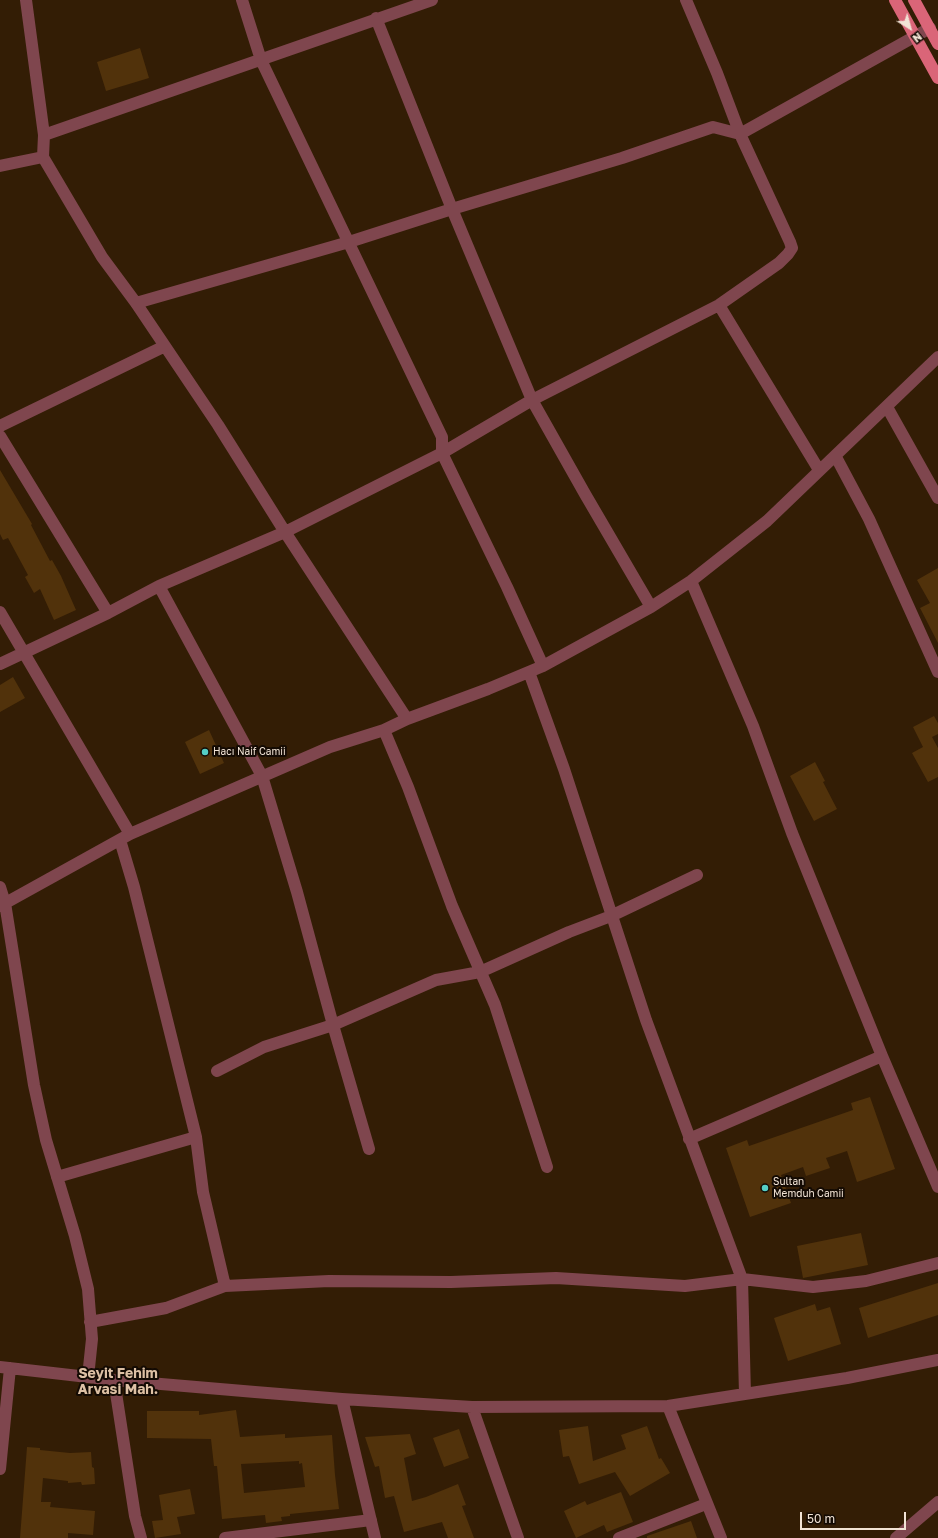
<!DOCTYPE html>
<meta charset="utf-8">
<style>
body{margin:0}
#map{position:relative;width:938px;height:1538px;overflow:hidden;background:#331d05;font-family:"Golos Text",sans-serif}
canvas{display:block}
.north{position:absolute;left:890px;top:8px;width:40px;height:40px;-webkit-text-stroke:3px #130a03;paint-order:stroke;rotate:143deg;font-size:11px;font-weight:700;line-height:16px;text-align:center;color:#f2e3d5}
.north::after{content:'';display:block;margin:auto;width:14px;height:18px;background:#f2e3d5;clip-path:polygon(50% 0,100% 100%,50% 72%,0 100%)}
.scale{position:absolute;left:800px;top:1512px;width:106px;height:18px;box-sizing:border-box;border:2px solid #f2e3d5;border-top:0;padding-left:5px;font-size:12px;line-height:14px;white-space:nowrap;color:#f2e3d5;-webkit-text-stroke:3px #130a03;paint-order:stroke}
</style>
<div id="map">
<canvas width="938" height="1538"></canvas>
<div class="north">N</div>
<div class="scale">50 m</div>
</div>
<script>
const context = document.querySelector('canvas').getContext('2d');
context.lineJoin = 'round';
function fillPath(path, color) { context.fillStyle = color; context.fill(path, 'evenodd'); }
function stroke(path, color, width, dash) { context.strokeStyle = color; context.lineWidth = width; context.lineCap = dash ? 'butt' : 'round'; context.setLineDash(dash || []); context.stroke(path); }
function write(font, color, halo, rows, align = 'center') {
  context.font = font + ' "Golos Text",sans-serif'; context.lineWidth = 4; context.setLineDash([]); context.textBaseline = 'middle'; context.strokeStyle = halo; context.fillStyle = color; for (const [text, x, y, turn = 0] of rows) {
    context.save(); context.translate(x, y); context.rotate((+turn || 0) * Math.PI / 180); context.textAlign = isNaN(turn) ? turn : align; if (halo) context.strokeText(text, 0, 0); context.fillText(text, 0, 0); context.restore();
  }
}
fillPath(new Path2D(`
 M140,48l9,30 -43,13 -9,-29z
 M0,470l32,54 -1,1 19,36 2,-1 9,16 15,34 -22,10 -14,-31 -6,4 -9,-16 3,-2 -20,-37 -5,2 -3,-6z
 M938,568v75l-18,-35 10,-5 -13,-23z
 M13,677l12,21 -25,14v-27z
 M934,716l4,7v11l-6,3 6,11v29l-10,5 -16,-29 11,-6 -10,-20z
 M209,730l15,33 -24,11 -15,-32z
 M815,762l10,19 -2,1 14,27 -23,12 -24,-45z
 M870,1097l25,72 -38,13 -10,-31 -21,7 4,10 -24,8 -3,-9 -22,8 10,28 -41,14 -24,-69 21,-8 2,6 104,-36 -2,-7z
 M861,1233l7,32 -65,13 -6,-32z
 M938,1283v32l-70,23 -9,-30z
 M815,1304l2,7 13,-4 11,37 -53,17 -14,-43z
 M236,1410l4,27 45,-3v4l47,-3 3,40 4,34 -49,5v2l-9,1 1,4 -16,2 -1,-8 -43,4 -5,-53h-3l-3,-27 -64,-1v-27h52v4zM299,1461v3l3,-1 3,24 -61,6 -3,-29z
 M588,1426l5,35 33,-12 -5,-14 26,-9 12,33 2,-1 9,15 -40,23 -15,-24 -36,12 -10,-28 -6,1 -4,-27z
 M459,1429l10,29 -25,9 -11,-29z
 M410,1434l6,20 -12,4 8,43 14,-4 32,-13 8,21 -4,1 12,32h-26l-6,-16 -38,10 -10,-36 -9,2 -6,-32 -4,1 -10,-30z
 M27,1447l13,1v2l30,3 21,-1 1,15 2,1 1,16 -13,1 -1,-3 -13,1v-2l-25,-3 -2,24h10l-1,5 45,4 -2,24 -25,-2v5h-48z
 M190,1489l5,25 -18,3 4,17 -26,4 -3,-17 11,-1 -4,-25z
 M621,1492l12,30 -26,10 -3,-7 -28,13 -12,-27 21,-10 2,4z
 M691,1521l6,17h-50v-2z`), '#51320b');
stroke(new Path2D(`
 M26,0l18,135 -1,22 59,100 34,46 82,122 67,107 122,187
 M242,0l19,60 181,377v16l65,134 36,79
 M376,18l76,191 80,191 53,94 66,113
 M44,135l388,-135
 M0,166l43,-9
 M136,303l213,-61 103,-33 170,-51 91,-31 27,7 190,-106
 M719,305l100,165
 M887,407l51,91
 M0,426l165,-80
 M0,436l108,177
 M836,457l33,62 69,153
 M691,581l62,145 39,107 90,223 56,131
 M159,586l103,190 35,116 36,133 36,124
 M0,612l130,222
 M0,664l108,-51 51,-27 126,-54 157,-79 90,-53 187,-95 60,-42 9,-9 4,-6 -2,-6 -50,-108 -23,-61 -31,-73
 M529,672l35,97 82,251 96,259 3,115
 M384,730l24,57 44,119 43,99 52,162
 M120,840l14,47 62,250 7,55 22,94
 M0,887l5,16 29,182 12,55 29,96 13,53 4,50 -4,38
 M0,906l130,-72 200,-87 54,-17 23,-11 81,-30 55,-23 108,-59 40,-26 76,-60 171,-164
 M217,1071l47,-24 69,-22 103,-45 44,-8 89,-40 42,-16 86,-41
 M689,1139l193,-83
 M57,1177l139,-40
 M90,1322l76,-14 59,-22 104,-5 122,1 105,-4 129,8 57,-7 71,8 53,-6 72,-18
 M0,1367l114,13 141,12 87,7 130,8 196,-1 179,-28 91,-18
 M114,1380l21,136 6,22
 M342,1399l33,139
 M668,1406l53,132
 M472,1407l46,131
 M0,1469l10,-101
 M225,1538l146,-18
 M619,1538l87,-34
 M896,1538l42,-36`), '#7f464e', 12);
stroke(new Path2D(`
 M895,0l43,78
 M914,0l24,44`), '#da6578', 12);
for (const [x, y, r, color] of [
 [205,752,4,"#55cec5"],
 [765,1188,4,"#55cec5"]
]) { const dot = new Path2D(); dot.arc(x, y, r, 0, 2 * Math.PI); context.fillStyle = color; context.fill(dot); stroke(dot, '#130a03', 1.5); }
write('10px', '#f2e3d5', '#130a03', [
 ["Hacı Naif Camii",213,752],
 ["Sultan",773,1182],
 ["Memduh Camii",773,1194]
], 'left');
write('bold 14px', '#ddc0a4', '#130a03', [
 ["Seyit Fehim",118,1374],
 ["Arvasi Mah.",118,1390]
]);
</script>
